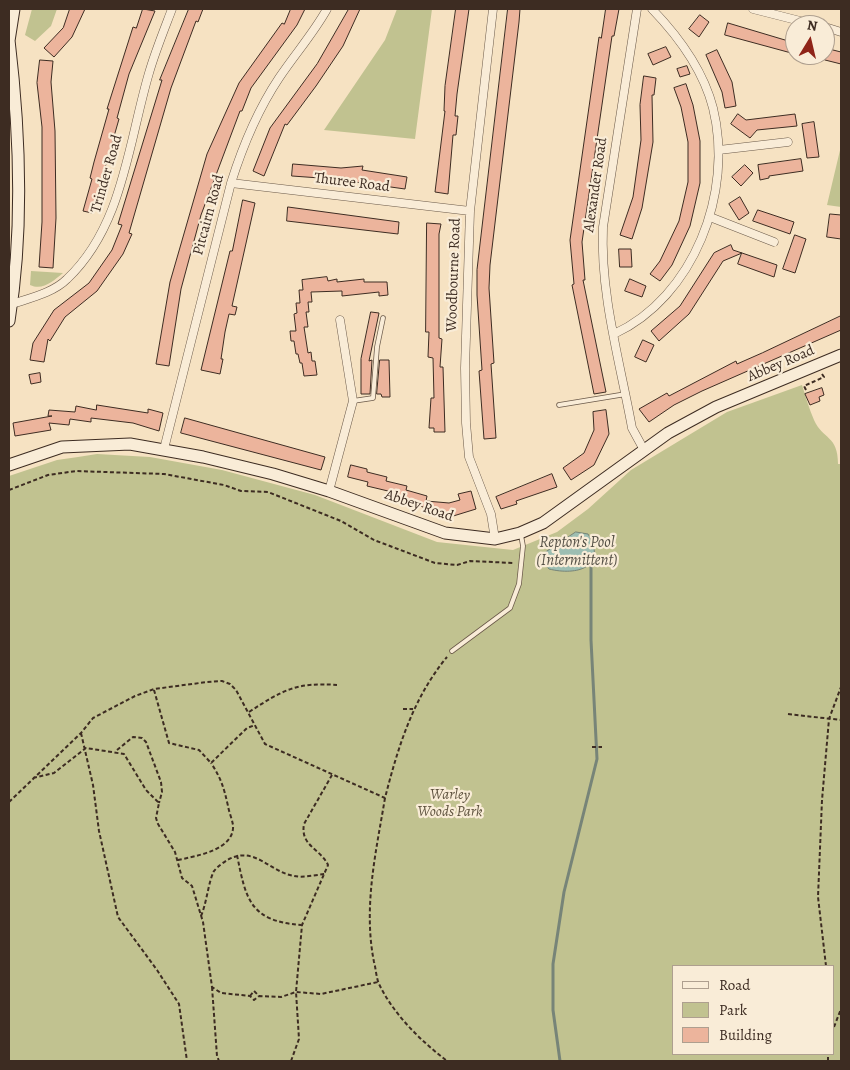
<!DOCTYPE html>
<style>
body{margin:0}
#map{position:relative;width:850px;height:1070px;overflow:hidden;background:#f6e2c2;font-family:Alegreya,serif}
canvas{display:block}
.frame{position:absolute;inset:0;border:10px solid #3d2c22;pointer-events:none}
.legend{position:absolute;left:672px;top:965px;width:162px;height:90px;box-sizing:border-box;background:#f9ecd7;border:1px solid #ae9f8f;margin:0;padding:6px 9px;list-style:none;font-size:15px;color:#3d2c22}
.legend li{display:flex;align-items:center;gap:10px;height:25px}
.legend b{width:25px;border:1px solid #ae9f8f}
.north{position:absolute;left:785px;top:15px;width:50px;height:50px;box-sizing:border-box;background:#f9ecd7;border:1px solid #ae9f8f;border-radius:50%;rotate:9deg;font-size:14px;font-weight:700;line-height:20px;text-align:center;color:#3d2c22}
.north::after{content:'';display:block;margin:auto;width:18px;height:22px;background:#8f2418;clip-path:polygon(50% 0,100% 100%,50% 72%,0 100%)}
</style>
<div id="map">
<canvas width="850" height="1070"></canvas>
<div class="frame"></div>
<ul class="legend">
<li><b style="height:6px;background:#f9ecd7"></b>Road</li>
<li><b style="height:14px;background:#c1c290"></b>Park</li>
<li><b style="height:14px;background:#ecb49c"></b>Building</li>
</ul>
<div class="north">N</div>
</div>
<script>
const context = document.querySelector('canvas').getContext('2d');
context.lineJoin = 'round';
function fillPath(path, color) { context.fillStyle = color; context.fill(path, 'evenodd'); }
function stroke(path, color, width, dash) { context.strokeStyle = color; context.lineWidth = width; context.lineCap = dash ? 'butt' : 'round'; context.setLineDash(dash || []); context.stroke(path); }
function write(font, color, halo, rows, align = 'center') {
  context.font = font + ' Alegreya,serif'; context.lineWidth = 4.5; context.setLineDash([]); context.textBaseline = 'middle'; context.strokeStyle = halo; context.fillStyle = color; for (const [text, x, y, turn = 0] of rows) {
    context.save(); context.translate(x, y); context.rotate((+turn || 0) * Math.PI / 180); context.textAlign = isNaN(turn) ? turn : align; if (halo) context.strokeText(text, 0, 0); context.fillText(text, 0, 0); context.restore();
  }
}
fillPath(new Path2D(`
 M32,9h25l-6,17 -16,15 -10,-6z
 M397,9h35l-17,130 -91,-9 61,-90z
 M841,146v61l-14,-2z
 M31,271l32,2c-10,8 -20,18 -33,12z
 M802,385c4,12 7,24 12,35 9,20 24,15 24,44h3v597h-832v-585l48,-16 21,-3 19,-3 53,3 72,13 93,25 122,47 76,8 44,-18 31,-23 43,-39 96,-58zM674,966h160v88h-160z`), '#c1c290');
const water = new Path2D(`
 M576,532l12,2c20,33 -11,42 -39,35l-5,-6 2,-11z`);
fillPath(water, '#9dbeb2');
stroke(water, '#778478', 1);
stroke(new Path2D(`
 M560,1061l-7,-51v-46l11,-72 33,-133 -6,-119v-80`), '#778478', 3);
const building = new Path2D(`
 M70,9h15l-13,28 -18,20 -10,-9 19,-20z
 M143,9l12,2 -26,63 -12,44 2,1 -27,94 -9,-2 9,-32 -2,-1 4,-16 15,-53h-2l26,-82 3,1z
 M189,9h14l-5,13 -2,-1 -25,67 -42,145 3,1 -9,20 -26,37 -32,26 -15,24 -2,-2 -4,23 -14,-2 3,-17 21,-33 35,-27 23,-33 10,-25 -4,-1 44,-144h-2z
 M291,9h14l-8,16 -46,63 -9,23h-2l-39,104 -20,74 -12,77 -13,-2 14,-82 37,-128 32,-71 43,-60 2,1z
 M349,9h11l-17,37 -27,40 -29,39 -2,-1 -21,52 -11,-5 17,-43 47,-64z
 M456,9h13l-12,85 -2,22h3l-2,19h-3l-5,59 -13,-2 10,-81h-1l1,-25z
 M508,9h12l-1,13 -29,243 -1,23 5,75 -3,1 5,74 -12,1 -5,-68 3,-1 -5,-75v-25z
 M606,9h13l-5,27h-2l-30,206 3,38h-2l23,112 -12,2 -22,-109 2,-1 -4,-44 29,-203 2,1z
 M700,15l9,7 -10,15 -10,-8z
 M728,23l67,20v11l-70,-19z
 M666,47l5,10 -18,8 -5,-11z
 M825,48l16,4v12l-16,-4z
 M717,50l15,32 4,24 -11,2 -3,-16 -16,-37z
 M40,60l13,1 -2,21 4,49 1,87 -3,50 -14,-1 3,-45v-95l-5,-44z
 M687,66l3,8 -10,3 -3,-8z
 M644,76l12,2 -2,17h-2l1,47 -11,66 -10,31 -12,-4 13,-38 8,-57 -1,-35z
 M686,84l7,21 7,36v42l-10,43 -18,39 -12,16 -10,-7 10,-13 19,-40 9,-39v-40l-7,-35 -7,-19z
 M738,114l8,6 49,-6 2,12 -40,4 -7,8 -19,-14z
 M814,122l5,35 -12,1 -5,-34z
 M801,159l2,12 -34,5v2l-9,2 -2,-15z
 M293,164l48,4 22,-2 -1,4 45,7 -2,12 -71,-10 -42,-3z
 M745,165l8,8 -12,13 -9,-9z
 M740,197l9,16 -10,7 -10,-16z
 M243,200l12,3 -23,103 5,1 -2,8 -6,-1 -4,18 -4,27h2l-3,15 -19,-4 29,-119h2z
 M288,207l111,15 -1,12 -111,-13z
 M758,210l36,12 -4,12 -37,-13z
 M830,214l11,1v24l-14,-2z
 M427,223l14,1 -2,10v104l3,1 -2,28h3l2,65h-11v-4h-5l2,-30h3l-1,-40 -5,-1 1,-25h-3z
 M795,235l11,4 -11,34 -12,-4z
 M731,245l2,5 9,3 -19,8 -34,53 -30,27 -8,-10 29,-25 34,-53z
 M619,249h12l1,18h-12z
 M742,253l35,12 -3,12 -36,-13z
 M327,277l1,4 9,-2v3l27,-3v3h23l1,13 -9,1v-4l-37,4v-5l-31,1 1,10h-4l1,10h-3l2,15h-4l4,26 3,-1 1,9h3l2,14 -13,1 -2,-13h-2l-2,-9h-2l-2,-13h-3l-1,-10h6l-2,-17 3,-1 -1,-10h4l-1,-13h4l-1,-10z
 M630,279l16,7 -4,11 -17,-6z
 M371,312l8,1 -10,48 3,-1 -2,34h-9v-35z
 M841,316v14l-139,61 -28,14 -25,17 -10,-13 28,-16 2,3 67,-35 1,3 25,-11z
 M643,340l11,5 -8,17 -11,-5z
 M380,360h9l1,37h-8l-1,-3h-4z
 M40,373l1,9 -10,2 -2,-9z
 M822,388l2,7 -5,2 1,4 -10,4 -5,-11z
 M97,405l51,8v-4l15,4 -4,18 -26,-8 -42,-5v4l-21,-3 -1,6 -20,-2 2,7 -36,6 -2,-13 39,-7h-4l1,-6 26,2 1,-6 20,4z
 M606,410l3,24 -15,31 -23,15 -8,-12 21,-15 10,-23 -1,-18z
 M185,418l140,39 -4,13 -140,-37z
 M351,465l16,4v3l20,5 -1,4 21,5 -1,4 21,6 -1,5 23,2 11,-3 -2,-6 13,-3 5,18 -26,8 -22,-2 1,-6 -42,-14 1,-4 -21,-5 1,-4 -20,-5z
 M552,474l5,13 -41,14 1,3 -16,5 -5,-12z`);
fillPath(building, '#ecb49c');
stroke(building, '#3d2c22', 1);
const lane = new Path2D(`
 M353,401l20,-3 4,-51 6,-29
 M559,405l67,-11
 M452,651l58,-43 9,-24 4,-38 -2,-11`);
const street = new Path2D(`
 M493,9l-23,202 -5,157 1,55 3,34 22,57 4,25
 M637,9l-34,218c-3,67 17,135 29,201l12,22
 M753,9l63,16
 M825,27l16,5
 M719,150l69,-8
 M231,183l239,28
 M710,217l64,25
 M12,304c18,-6 41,-11 55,-25 56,-53 61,-135 82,-206 6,-21 15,-43 23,-64
 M614,334c80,-37 120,-142 99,-226 -10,-39 -34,-71 -61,-99
 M164,449l67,-266c12,-38 26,-72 48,-105 16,-24 34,-44 48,-69
 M329,491l24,-90 -13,-81`);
const secondary = new Path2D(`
 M9,40c11,92 15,189 0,281
 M9,41l5,-32
 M9,465l53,-18 68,-3 73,13 70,17 56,17 116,42 50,6 25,-6 23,-10 125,-90 48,-26 125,-52`);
stroke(lane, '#6b5a4a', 5.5);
stroke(street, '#6b5a4a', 9);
stroke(secondary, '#3d2c22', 13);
stroke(new Path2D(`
 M806,390l-2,-4 20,-9 -2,-3
 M9,490l39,-15 28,-4 88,3 60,11 17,6 27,1 73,29 33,19 61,23 22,2 13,-4 44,2
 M154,690l15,53 30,7 12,13 36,-35 8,-3
 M403,709h10
 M249,712c34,-22 47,-30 88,-27
 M788,714l53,6
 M81,733l12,52 6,46 19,86 39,53 22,34 8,57
 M592,747h10
 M117,750l16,-13 9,1 4,4 15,40 1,10 -3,11
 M33,778l21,-5 32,-25 38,6 22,36 13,13 -3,15 2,6 17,28 7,26 10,8 11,36 9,65 9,6 29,3 4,4 5,-4
 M385,798c-9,54 -22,109 -11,164 2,7 2,15 5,22 15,31 41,56 68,77
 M9,802l72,-69 12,-15 42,-22 19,-7 53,-7 15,-1 8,3 6,6 29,54 120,54c13,-51 28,-100 62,-141
 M237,855c9,45 13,66 64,70
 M178,860c18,-4 57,-10 55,-35 -1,-6 -4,-13 -5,-19 -4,-18 -7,-28 -17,-43
 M201,916c6,-14 7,-33 13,-45 4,-5 10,-9 15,-12 26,-13 41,13 65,17 9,2 21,-1 31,-2
 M826,966l-8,-69 4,-97 7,-81 12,-32
 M212,987l5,69 2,5
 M250,996l4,-5 5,5 22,1 15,-5 25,2 57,-12
 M834,1027l7,-18
 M291,1061l8,-22 -3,-47 6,-67 26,-60c-8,-17 -28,-19 -24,-41l28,-49
 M828,1061v-7`), '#3d2c22', 2, [4, 2.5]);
stroke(lane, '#f9ecd7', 4);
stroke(street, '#f9ecd7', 8);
stroke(secondary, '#f9ecd7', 11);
write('15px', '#3d2c22', '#f9ecd7', [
 ["Trinder Road",107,174,-74],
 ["Thuree Road",352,183,7],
 ["Alexander Road",596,185,-82],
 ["Pitcairn Road",209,215,-75],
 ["Woodbourne Road",454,275,-88],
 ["Abbey Road",781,364,-23],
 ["Abbey Road",419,506,19]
]);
write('italic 15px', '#5e523e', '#f9ecd7', [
 ["Warley",450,795],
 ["Woods Park",450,812]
]);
write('italic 16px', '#555046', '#f9ecd7', [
 ["Repton's Pool",577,543],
 ["(Intermittent)",577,561]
]);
</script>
